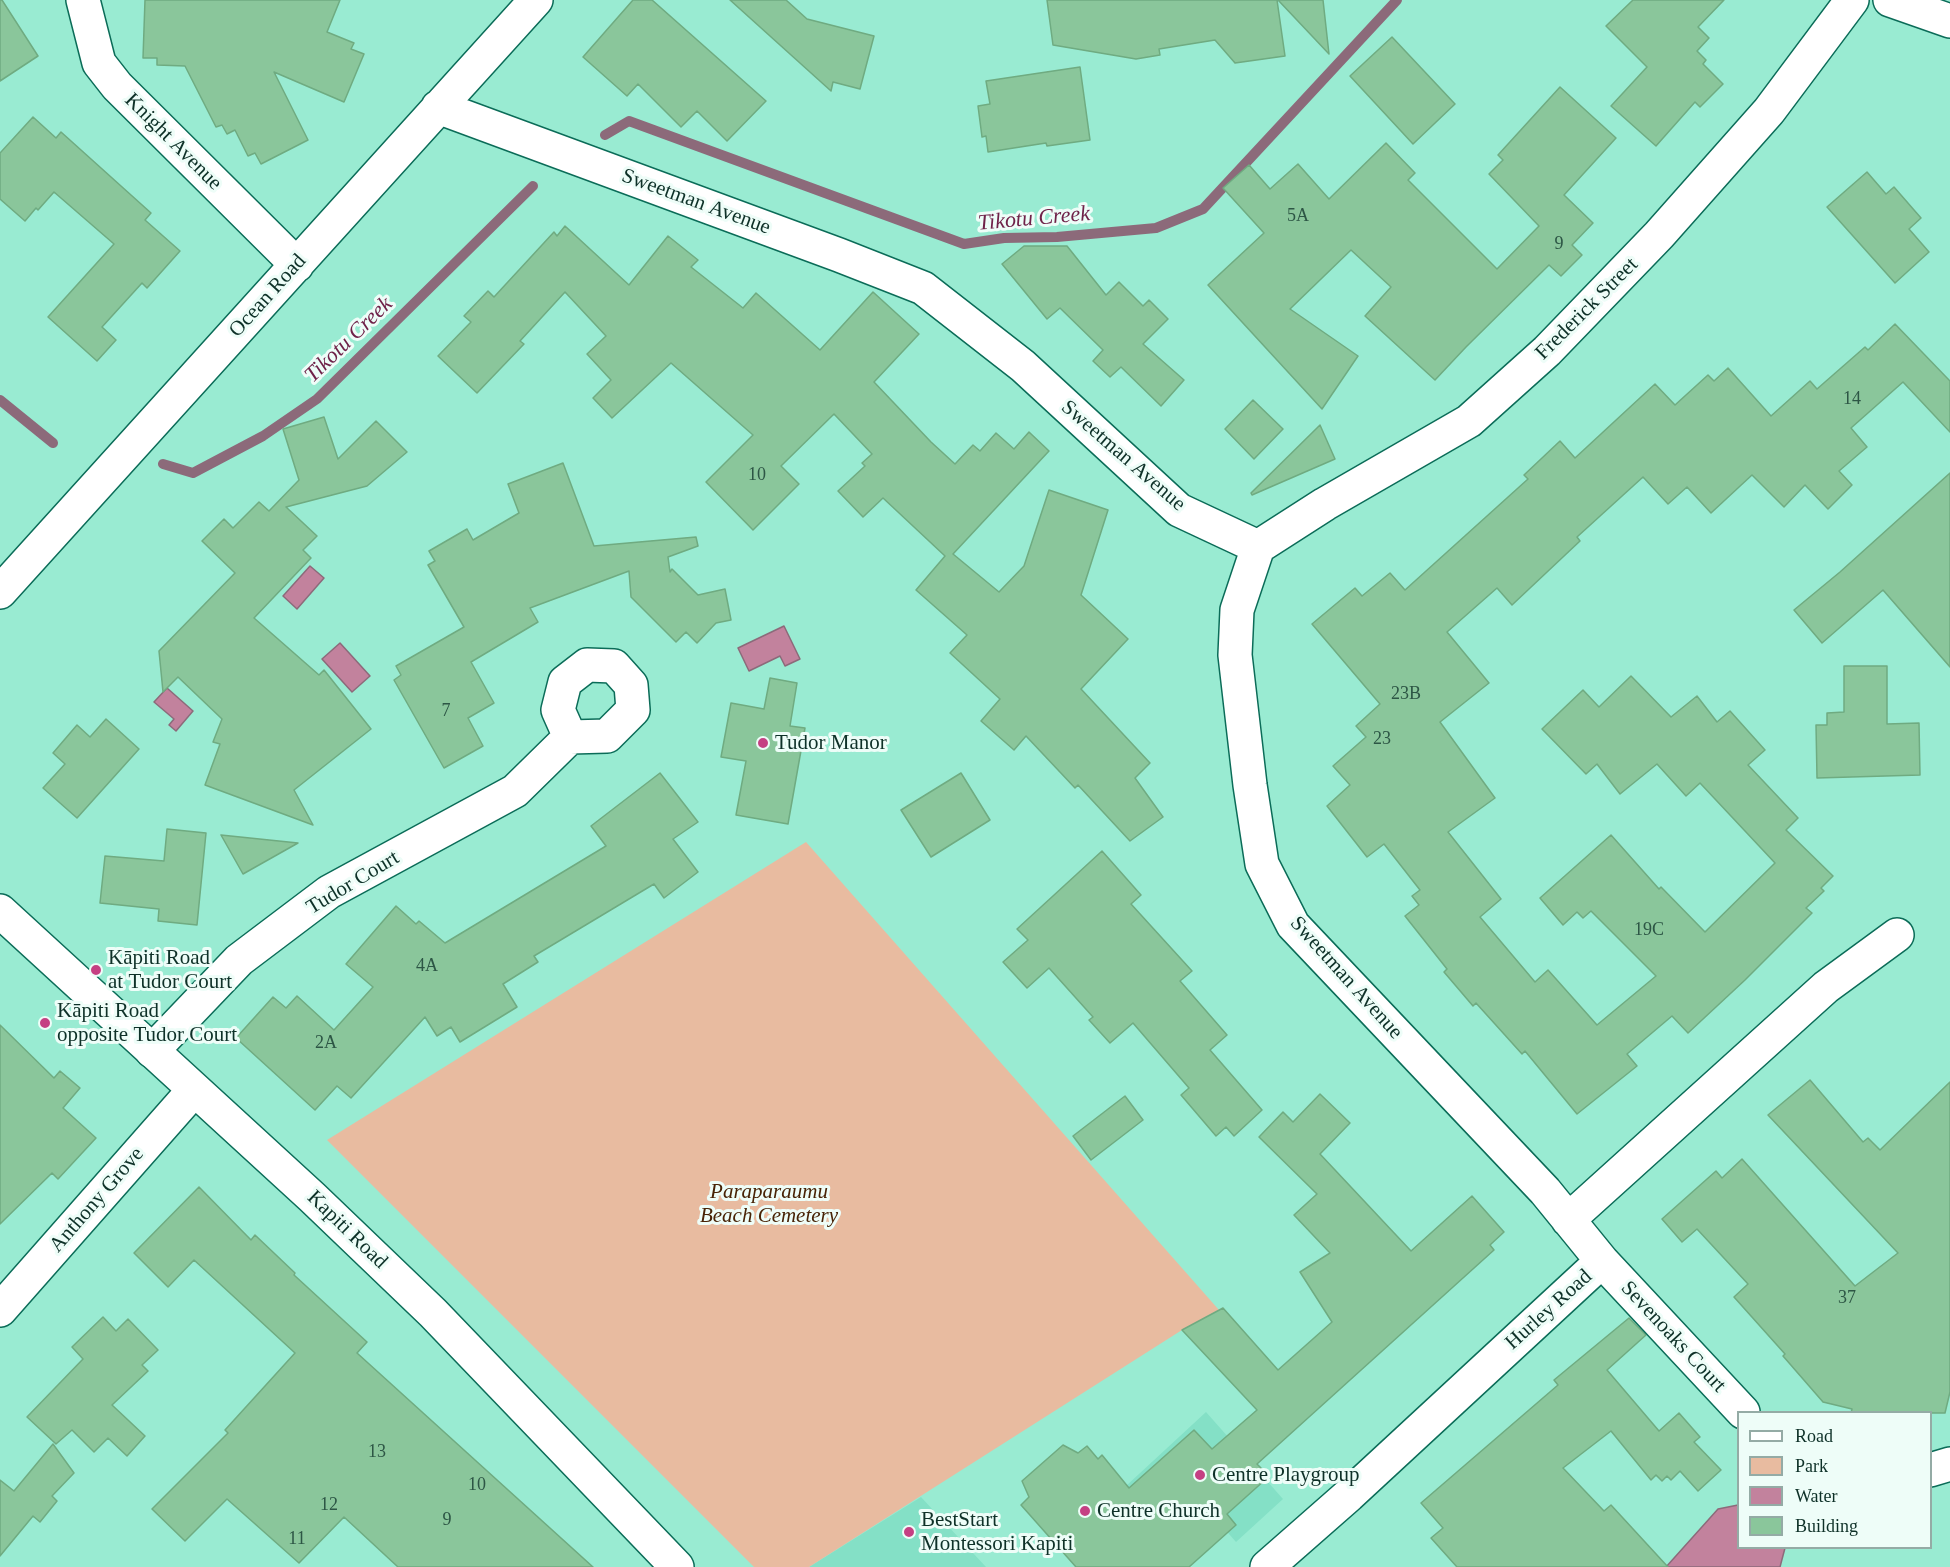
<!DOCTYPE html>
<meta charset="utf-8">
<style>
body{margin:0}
#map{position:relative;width:1950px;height:1567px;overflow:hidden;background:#99ebd2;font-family:"Times New Roman",serif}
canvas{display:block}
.legend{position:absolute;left:1737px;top:1411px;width:195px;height:138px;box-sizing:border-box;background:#eefdf8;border:2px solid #94aba5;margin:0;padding:8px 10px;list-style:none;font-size:18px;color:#0e3128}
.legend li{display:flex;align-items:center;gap:12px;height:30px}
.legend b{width:30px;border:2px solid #94aba5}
</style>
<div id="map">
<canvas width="1950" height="1567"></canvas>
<ul class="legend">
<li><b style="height:8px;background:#fff"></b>Road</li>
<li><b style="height:16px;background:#e8bba0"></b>Park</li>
<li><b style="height:16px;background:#c2829d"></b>Water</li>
<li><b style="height:16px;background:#8ac69b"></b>Building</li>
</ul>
</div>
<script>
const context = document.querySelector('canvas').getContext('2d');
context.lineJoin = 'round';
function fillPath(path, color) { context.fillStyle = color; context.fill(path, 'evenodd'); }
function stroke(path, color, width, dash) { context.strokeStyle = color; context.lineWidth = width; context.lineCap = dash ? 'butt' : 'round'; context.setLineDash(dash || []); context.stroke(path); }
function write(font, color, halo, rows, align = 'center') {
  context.font = font + ' "Times New Roman",serif'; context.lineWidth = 6; context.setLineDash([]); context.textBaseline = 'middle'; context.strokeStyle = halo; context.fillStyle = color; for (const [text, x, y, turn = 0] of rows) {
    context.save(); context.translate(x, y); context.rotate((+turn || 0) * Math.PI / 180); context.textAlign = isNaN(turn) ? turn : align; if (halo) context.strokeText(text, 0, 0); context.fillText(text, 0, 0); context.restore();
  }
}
fillPath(new Path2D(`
 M1206,1412l77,87 -47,43 -14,-16 -61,-7 -35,-33z
 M921,1497l65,70h-177z`), '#84e0c6');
fillPath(new Path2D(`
 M806,842l413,468 -37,20 -373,237h-55l-427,-427z`), '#e8bba0');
const water = new Path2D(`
 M310,566l14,12 -27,31 -14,-13z
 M784,626l16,33 -15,7 -5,-10 -31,15 -11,-23z
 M340,643l30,33 -18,16 -30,-33z
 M167,688l26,23 -17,20 -7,-6 5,-6 -20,-17z
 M1738,1505v43h47l-5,19h-114l52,-58z`);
fillPath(water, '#c2829d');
stroke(water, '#8c6a7a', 1.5);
stroke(new Path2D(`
 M605,135l24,-14 335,123 40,-6 53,-1 99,-9 47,-19 194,-209
 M0,400l53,43
 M163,464l30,9 70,-37 54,-37 216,-213`), '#8c6a7a', 10);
const building = new Path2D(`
 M0,0h2l36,56 -38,25z
 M145,0h195l-13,32 27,11 -3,6 13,5 -20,48 -70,-30 34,68 -47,24 -6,-11 -7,3 -13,-26 -8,4 -5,-9 -6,2 -31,-61 -28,-1v-7h-14z
 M633,0h19l114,101 -39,40 -30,-30 -16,16 -43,-43 -11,12 -44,-39z
 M730,0h56l21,19 67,17 -14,53 -27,-7 -2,9z
 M1047,0h230l8,56 -50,7 -20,-23 -56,9 1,6 -24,4 -83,-14z
 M1278,0h45l6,54z
 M1633,0h91l-26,27 11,11 -12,13 9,9 -3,4 20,20 -23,23 -5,-5 -39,44 -45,-40 36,-39 -41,-41z
 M1392,37l63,67 -42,40 -63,-68z
 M1080,67l10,73 -43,6 -1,-3 -58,9 -2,-16 -4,1 -4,-31 12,-2 -4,-23z
 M1560,87l56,51 -52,57 29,28 -21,22 10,10 -21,21 -12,-11 -83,82 -31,33 -70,-64 26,-29 -40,-37 -61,59 68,47 -36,53 -114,-124 56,-52 -41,-45 26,-23 21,24 28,-25 31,35 57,-56 29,30 -7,7 89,89 42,-43 -50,-52 14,-14 -5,-5z
 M33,117l23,21 5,-6 90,81 -6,7 35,31 -33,37 -5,-5 -40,44 14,13 -19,21 -49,-44 66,-73 -60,-52 -16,18 -2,-2 -11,13 -25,-22v-46z
 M1867,172l19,22 8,-7 27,31 -12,11 20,23 -34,31 -68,-76z
 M565,226l64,59 39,-49 30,24 -7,7 52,41 13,-15 64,57 53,-58 46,42 -45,48 57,60 24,22 18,-19 7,6 16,-18 18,16 15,-17 20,19 -96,103 46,38 25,-26 25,-76 59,20 -27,85 47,44 -47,50 69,74 -15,15 28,39 -33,24 -52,-56 -3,3 -49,-52 -12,14 -33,-29 19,-22 -50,-46 17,-18 -51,-45 29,-34 -62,-58 -20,19 -25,-26 27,-25 -3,-3 10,-9 -38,-40 -53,52 18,18 -46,46 -47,-48 47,-47 -82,-72 -59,55 -19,-20 18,-18 -24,-26 19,-18 -41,-44 -45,49 4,3 -47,49 -39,-37 33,-34 -7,-6 24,-25 6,6 60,-65 3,4z
 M1024,246h43l39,49 13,-13 24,24 6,-6 19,19 -25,25 41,36 -23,26 -40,-39 -11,10 -17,-16 10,-11 -43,-42 -13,11 -45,-55z
 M1895,324l55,57v51l-47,-50 -52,46 16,19 -28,24 13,14 -24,24 -23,-24 -21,22 -32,-32 -41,38 -24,-26 -19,17 -25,-27 -66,60 3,4 -68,64 -15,-17 -50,44 42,51 -49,39 55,76 -47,34 53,67 -21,18 55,65 13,-12 49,55 59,-49 -65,-65 -8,7 -6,-6 -14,13 -23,-27 71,-63 48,54 2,-2 44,45 70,-69 -75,-80 -14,13 -29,-32 -37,30 -23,-30 -11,10 -44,-45 41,-39 16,17 32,-31 40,41 26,-21 20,26 13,-11 35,39 -17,15 50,53 -12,12 47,46 -12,12 3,3 -18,17 6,5 -67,67 -57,53 -16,-17 -45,38 10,12 -60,48 -52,-63 -3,3 -46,-51 -3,3 -29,-34 3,-3 -42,-53 14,-11 -7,-9 8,-6 -36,-46 -17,13 -40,-51 23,-21 -17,-19 33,-29 -10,-11 24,-22 -68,-80 43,-36 7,8 28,-23 15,17 123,-111 -4,-4 36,-34 15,17 80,-74 20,21 33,-30 6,6 14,-13 43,48 39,-35 7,8 48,-42 3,3z
 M1253,400l30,29 -29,30 -29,-30z
 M324,417l14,42 38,-38 31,31 -40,34 -81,21 31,29 -14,14 8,8 -57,60 65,57 5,-5 47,59 -77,61 19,35 -108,-40 15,-41 -7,-2 9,-23 -44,-42 -15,15 -4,-41 76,-78 -33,-32 22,-22 9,9 26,-26 10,9 30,-31 -16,-51z
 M1320,425l15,34 -83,36 -1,-2z
 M563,463l31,83 102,-9 2,9 -30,11 2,15 2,-3 26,26 27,-6 6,31 -15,3 -19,20 -11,-11 -10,10 -45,-45 -2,-26 -99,37 8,14 -67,40 23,41 -26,15 15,28 -39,22 -50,-88 7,-5 -5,-9 68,-39 -36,-62 7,-4 -6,-10 38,-22 6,11 46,-27 -11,-29z
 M1950,473v194l-67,-77 -61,53 -28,-33 46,-38z
 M1844,666h43v58l32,-1 1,52 -103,3 -1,-53h11v-12l17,-1z
 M770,678l27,5 -7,43 15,2 -17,96 -52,-9 10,-54 -25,-4 10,-54 33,6z
 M106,719l33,30 -62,69 -34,-30 22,-24 -12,-11 24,-28 13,12z
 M660,773l38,49 -25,17 25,33 -34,26 -10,-14 -120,72 4,6 -35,22 14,23 -57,35 -9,-15 -14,9 -12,-19 -74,81 -14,-12 -22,24 -79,-72 37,-41 13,11 11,-12 37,34 39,-43 -27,-23 50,-58 20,18 3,-3 26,22 161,-97 -15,-20z
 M961,773l29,47 -59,37 -30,-47z
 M167,829l39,4 -9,92 -39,-4 1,-12 -59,-6 5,-47 59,5z
 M221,835l77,8 -55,31z
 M1102,851l39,44 -10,9 61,67 -12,10 47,54 -17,15 52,60 -28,26 -8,-9 -10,9 -35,-41 8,-7 -56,-65 -23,20 -21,-23 4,-3 -44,-49 -22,20 -24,-26 25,-22 -11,-11z
 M0,1025l54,53 6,-7 20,17 -17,20 33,30 -38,41 -6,-6 -52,51z
 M1810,1080l53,62 5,-4 12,12 70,-68v310l-5,21h-94l1,-4 -29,-7 -40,-46 2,-2 -51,-57 14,-13 -51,-55 -15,13 -20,-23 54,-48 6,7 20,-19 113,127 43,-33 -130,-138z
 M1320,1094l30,29 -30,31 91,97 61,-55 32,36 -14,13 4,5 -237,214 4,4 -3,3 8,8 -39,35 9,11 -47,42h-113l-55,-62 8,-8 -7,-16 41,-36 15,8 9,-7 11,13 4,-4 27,33 65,-58 18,19 45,-39 -75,-80 41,-22 55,62 54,-48 -32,-50 30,-19 -36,-38 23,-21 -58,-57 24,-25 10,10z
 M1125,1096l18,24 -52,40 -18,-24z
 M199,1187l52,53 4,-5 40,38 -1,2 73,67 -10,11 236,214h-195l-54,-50 -45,46 -72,-64 -42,42 -33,-32 76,-76 -3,-3 70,-77 -101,-93 -26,27 -34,-34z
 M103,1317l13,14 12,-12 30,31 -16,15 6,6 -36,34 33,31 -18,20 -19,-18 -14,14 -22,-22 -16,14 -29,-27 56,-58 -11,-12z
 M1629,1318l17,17 -39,35 52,61 20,-18 21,24 -6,5 27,28 -23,21 -18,-20 -9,9 -4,-4 -5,5 -6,-6 -5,5 -40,-49 -48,37 41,43 7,-6 57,62h-211l-26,-29 12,-10 -22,-25 137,-118 -4,-5z
 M53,1444l21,29 -22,23 5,5 -17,21 -7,-6 -33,40v-76l14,11z`);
fillPath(building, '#8ac69b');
stroke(building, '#6fab81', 1.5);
const street = new Path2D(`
 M83,0l16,63 18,23 180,179
 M1890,0l60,21
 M438,107l401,148 84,33 100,78 156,144 79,37 -21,63 -2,45 15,130 12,79 31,61 252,266 57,70 -253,234 -82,72
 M1258,547l67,-43 144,-83 78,-70 112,-116 110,-124 83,-111
 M0,592l536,-592
 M152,1051l87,-91 90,-68 186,-101 55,-54 -12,-27 7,-28 22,-17 27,1 17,19 2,25 -26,26 -37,1
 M1568,1220l258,-233 71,-52
 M1602,1261l141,151
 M0,1310l194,-220
 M1930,1470l20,-6`);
const secondary = new Path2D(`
 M0,911l312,286 121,116 244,254`);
stroke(street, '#0b6c58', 36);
stroke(secondary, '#0b6c58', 36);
stroke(street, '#fff', 33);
stroke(secondary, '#fff', 33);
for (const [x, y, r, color] of [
 [763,743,6,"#c54083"],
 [96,970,6,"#c54083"],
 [45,1023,6,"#c54083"],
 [1200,1475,6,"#c54083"],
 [1085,1511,6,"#c54083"],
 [909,1532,6,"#c54083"]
]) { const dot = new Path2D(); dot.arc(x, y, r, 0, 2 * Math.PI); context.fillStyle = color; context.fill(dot); stroke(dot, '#eefdf8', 2); }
write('18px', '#2d5645', null, [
 ["5A",1298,216],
 ["9",1559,244],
 ["14",1852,399],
 ["10",757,475],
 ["23B",1406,694],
 ["7",446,711],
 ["23",1382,739],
 ["19C",1649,930],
 ["4A",427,966],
 ["2A",326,1043],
 ["37",1847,1298],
 ["13",377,1452],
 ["10",477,1485],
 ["12",329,1505],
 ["9",447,1520],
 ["11",297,1539]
]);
write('21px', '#0e3128', '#eefdf8', [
 ["Knight Avenue",173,142,45],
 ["Sweetman Avenue",696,202,20],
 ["Ocean Road",268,296,-48],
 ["Frederick Street",1587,309,-45],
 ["Sweetman Avenue",1123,456,41],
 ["Tudor Court",353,883,-31],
 ["Sweetman Avenue",1346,978,48],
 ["Anthony Grove",97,1200,-49],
 ["Kapiti Road",347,1230,44],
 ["Hurley Road",1549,1310,-42],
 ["Sevenoaks Court",1673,1337,47]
]);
write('21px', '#0e3128', '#eefdf8', [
 ["Tudor Manor",775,743],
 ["Kāpiti Road",108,958],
 ["at Tudor Court",108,982],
 ["Kāpiti Road",57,1011],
 ["opposite Tudor Court",57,1035],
 ["Centre Playgroup",1212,1475],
 ["Centre Church",1097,1511],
 ["BestStart",921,1520],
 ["Montessori Kapiti",921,1544]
], 'left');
write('italic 21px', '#482306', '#eefdf8', [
 ["Paraparaumu",769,1192],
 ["Beach Cemetery",769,1216]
]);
write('italic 22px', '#6f2249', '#eefdf8', [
 ["Tikotu Creek",1034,219,-5],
 ["Tikotu Creek",349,340,-44]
]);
</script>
